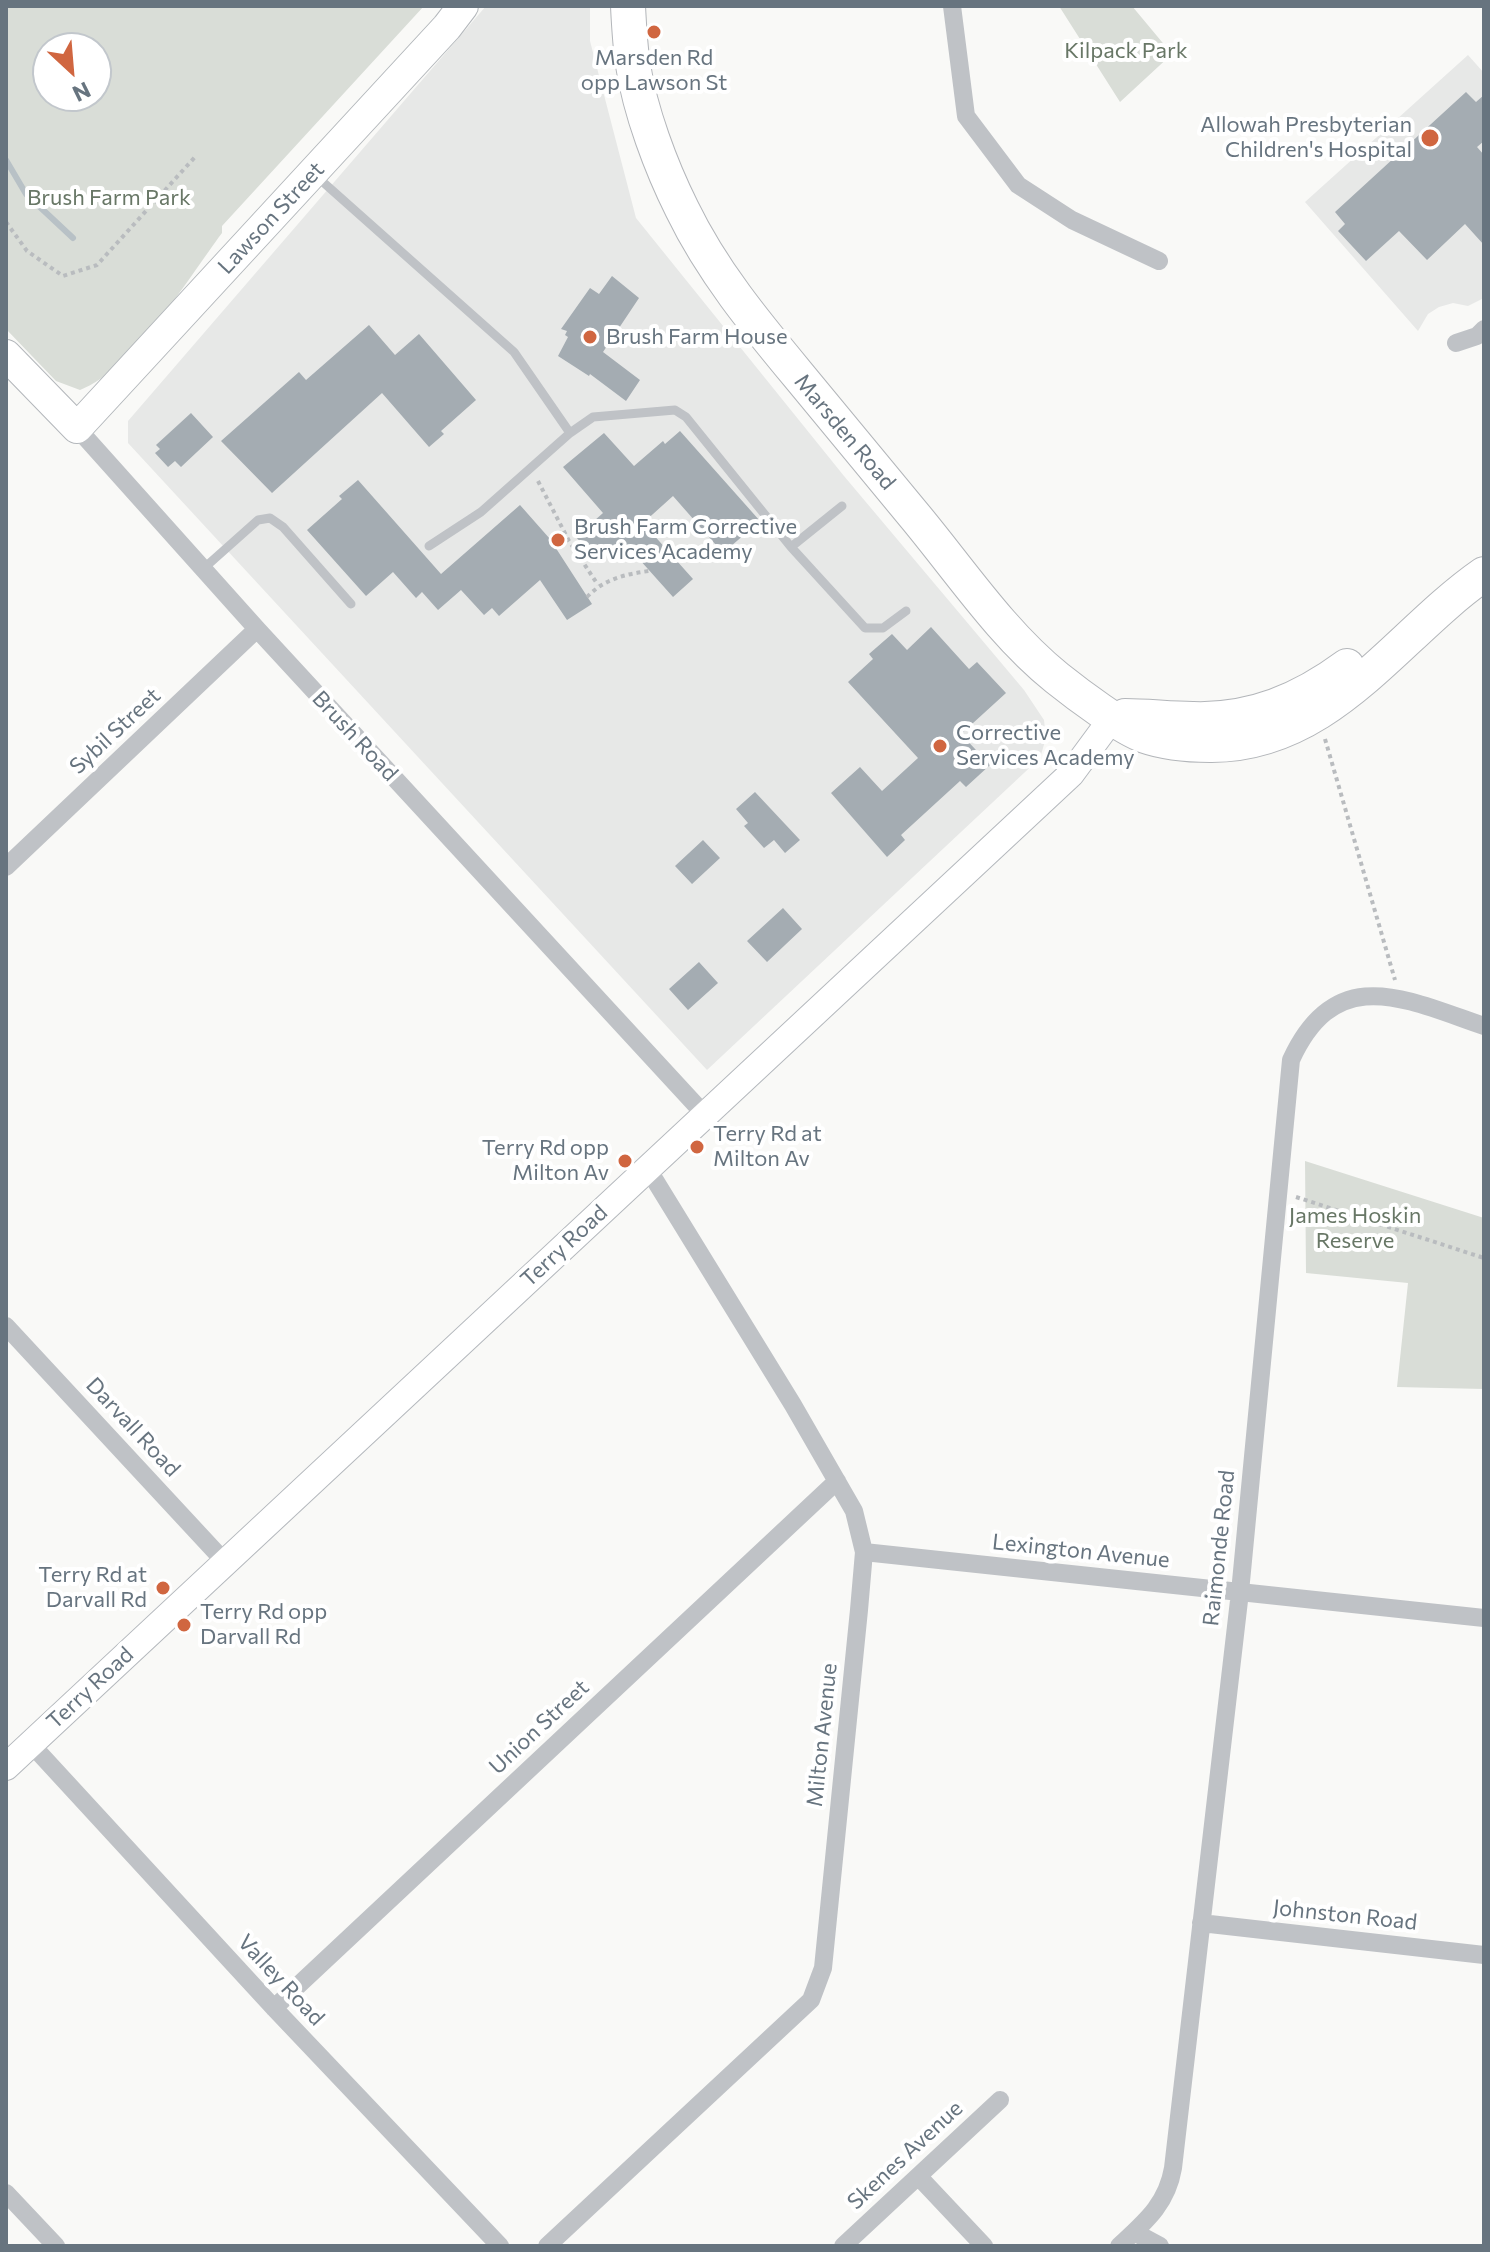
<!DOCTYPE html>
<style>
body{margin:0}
#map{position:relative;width:1490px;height:2252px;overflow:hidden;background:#f9f9f7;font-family:Commissioner,sans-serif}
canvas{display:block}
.frame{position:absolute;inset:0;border:8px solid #67747f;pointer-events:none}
.north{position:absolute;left:32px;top:32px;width:80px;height:80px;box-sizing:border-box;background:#fff;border:2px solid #c2c7cc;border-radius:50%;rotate:154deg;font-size:22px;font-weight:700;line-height:32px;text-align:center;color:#67747f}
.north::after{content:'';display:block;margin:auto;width:28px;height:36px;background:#d06640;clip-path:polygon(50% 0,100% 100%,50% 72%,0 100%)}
</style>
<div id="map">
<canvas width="1490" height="2252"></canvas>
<div class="frame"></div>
<div class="north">N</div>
</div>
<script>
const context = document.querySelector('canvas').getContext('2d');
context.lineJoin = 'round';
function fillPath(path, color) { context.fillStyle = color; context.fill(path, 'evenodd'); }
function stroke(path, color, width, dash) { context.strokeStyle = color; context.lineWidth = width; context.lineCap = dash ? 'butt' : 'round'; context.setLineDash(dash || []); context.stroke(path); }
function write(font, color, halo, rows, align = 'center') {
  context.font = font + ' Commissioner,sans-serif'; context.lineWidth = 8; context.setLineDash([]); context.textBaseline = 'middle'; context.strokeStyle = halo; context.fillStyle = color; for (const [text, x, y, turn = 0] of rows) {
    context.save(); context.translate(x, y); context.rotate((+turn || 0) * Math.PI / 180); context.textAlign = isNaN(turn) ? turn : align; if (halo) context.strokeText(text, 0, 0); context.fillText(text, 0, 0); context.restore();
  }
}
fillPath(new Path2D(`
 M486,6h104v35l46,177 208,258 180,214 20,30 2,18 -6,20 -333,312 -579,-627v-22z
 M1468,55l16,18v225l-16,8 -15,-3 -14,4 -11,7 -10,17 -113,-129z`), '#e7e8e7');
fillPath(new Path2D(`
 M6,6h418l-202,220v7c-36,48 -87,135 -142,157l-24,-9 -50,-52zM48,48h48v48h-48z
 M1059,6h73l40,48 -52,48z
 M1305,1161l179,57v171l-87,-2 11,-104 -102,-10z`), '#d9ddd7');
stroke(new Path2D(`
 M6,160l20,34 47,44`), '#b8c1c6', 6);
fillPath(new Path2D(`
 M1466,92l10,10 8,-7v46l-7,6 7,8v90l-19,-21 -38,36 -28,-29 -33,30 -28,-30 7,-7 -10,-12z
 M612,276l27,22 -36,54 37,28 -14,21 -36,-27 -1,2 -31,-20 10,-19 -3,-2 2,-4 -6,-2 29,-41 9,6z
 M369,325l26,30 24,-21 57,66 -35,31 3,3 -15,13 -47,-54 -110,100 -51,-52 78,-69 7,8z
 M191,413l22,24 -32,30 -6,-6 -7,6 -13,-14 5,-4 -4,-4z
 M680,431l80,90 -37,32 -50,-57 -30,27 50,56 -20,18 -51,-57 -24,22 -22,-25 27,-24 -40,-46 41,-34 30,33 29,-25 2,3z
 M358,480l83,94 79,-69 30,34 42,65 -25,16 -27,-40 -41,36 -7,-8 -8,7 -23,-25 -23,20 -16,-18 -6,6 -23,-26 -27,24 -59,-66 35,-31 -3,-3z
 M931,627l38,42 8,-7 29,31 -45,41 29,31 -24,22 -6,-6 -59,54 4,5 -18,17 -56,-64 29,-26 22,24 36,-33 -70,-76 25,-23 -4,-5 23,-20 15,16z
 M755,792l45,48 -15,13 -11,-13 -10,8 -20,-22 4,-3 -12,-14z
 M703,840l17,18 -28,26 -17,-18z
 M783,908l19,21 -35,33 -20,-21z
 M699,962l19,21 -30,27 -19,-21z`), '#a4acb2');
const secondary = new Path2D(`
 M6,1767l1065,-993 42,-57`);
const primary = new Path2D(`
 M6,355l71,73 370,-401 16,-21`);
const highway = new Path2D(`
 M628,6c1,20 2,40 5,59 7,46 28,102 49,144 30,62 73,114 117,167 38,46 76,92 114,138 46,55 88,119 144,164 20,16 65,50 88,58 20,7 44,9 65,9 120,1 186,-110 274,-171
 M1125,716c23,0 45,3 68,3 59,2 108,-19 154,-53`);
stroke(secondary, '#b4b8bd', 28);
stroke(primary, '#b3b7bb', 32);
stroke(highway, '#b3b6ba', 36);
stroke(new Path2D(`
 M6,222l21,29 36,25 34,-11 98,-108
 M538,481l31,60 29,44
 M587,597c17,-18 39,-23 62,-26
 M1325,739l70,241
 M1296,1197l188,61`), '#b9bcbf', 4, [4, 4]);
stroke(new Path2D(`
 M315,175l199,177 56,81
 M429,546l52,-34 89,-79 23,-16 82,-7 11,7 105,130 74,81h18l23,-17
 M791,547l51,-41
 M203,569l55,-49 12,-2 13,9 68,77`), '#bfc2c6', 9);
stroke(new Path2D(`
 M952,6l14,110 52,69 54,35 87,41
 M1456,343l21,-7 7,-7
 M77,428l180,201 448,486
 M6,867l251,-238
 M6,1326l218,235
 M864,1552l620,66
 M31,1744l243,264 226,238
 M1201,1923l283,32
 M274,2008l563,-527
 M919,2177l65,69
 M6,2193l50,53
 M1134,2232l26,14
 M547,2246l264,-246 12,-32 36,-358 5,-58 -10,-41 -61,-106 -145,-236
 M843,2246l157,-146
 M1119,2246c26,-24 48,-42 54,-78l67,-576 51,-532c45,-98 114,-61 193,-34`), '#bfc2c6', 18);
stroke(secondary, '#fff', 26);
stroke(primary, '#fff', 30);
stroke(highway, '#fff', 34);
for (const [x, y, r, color] of [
 [654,32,8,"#d06640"],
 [1430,138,10,"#d06640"],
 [590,337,8,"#d06640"],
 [558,540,8,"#d06640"],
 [940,746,8,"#d06640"],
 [697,1147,8,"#d06640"],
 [625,1161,8,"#d06640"],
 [163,1588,8,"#d06640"],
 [184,1625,8,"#d06640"]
]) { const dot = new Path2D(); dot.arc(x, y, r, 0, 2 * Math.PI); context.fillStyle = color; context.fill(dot); stroke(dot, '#fff', 3); }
write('22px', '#687766', '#fff', [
 ["Kilpack Park",1126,51],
 ["Brush Farm Park",109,198],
 ["James Hoskin",1355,1216],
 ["Reserve",1355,1241]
]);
write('22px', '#67747f', '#fff', [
 ["Marsden Rd",654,58,"center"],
 ["opp Lawson St",654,83,"center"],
 ["Allowah Presbyterian",1412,125,"right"],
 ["Children's Hospital",1412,150,"right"],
 ["Brush Farm House",606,337],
 ["Brush Farm Corrective",574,527],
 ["Services Academy",574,552],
 ["Corrective",956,733],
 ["Services Academy",956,758],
 ["Terry Rd at",713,1134],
 ["Milton Av",713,1159],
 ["Terry Rd opp",609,1148,"right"],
 ["Milton Av",609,1173,"right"],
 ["Terry Rd at",147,1575,"right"],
 ["Darvall Rd",147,1600,"right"],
 ["Terry Rd opp",200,1612],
 ["Darvall Rd",200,1637]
], 'left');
write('22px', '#67747f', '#fff', [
 ["Lawson Street",271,218,-47],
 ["Marsden Road",845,432,50],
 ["Sybil Street",115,731,-43],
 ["Brush Road",355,736,47],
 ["Terry Road",564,1246,-43],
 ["Darvall Road",133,1427,47],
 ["Raimonde Road",1219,1548,-84],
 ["Lexington Avenue",1081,1551,6],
 ["Terry Road",90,1688,-43],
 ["Union Street",539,1727,-43],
 ["Milton Avenue",822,1735,-84],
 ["Johnston Road",1345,1915,6],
 ["Valley Road",281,1980,47],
 ["Skenes Avenue",905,2155,-43]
]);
</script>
